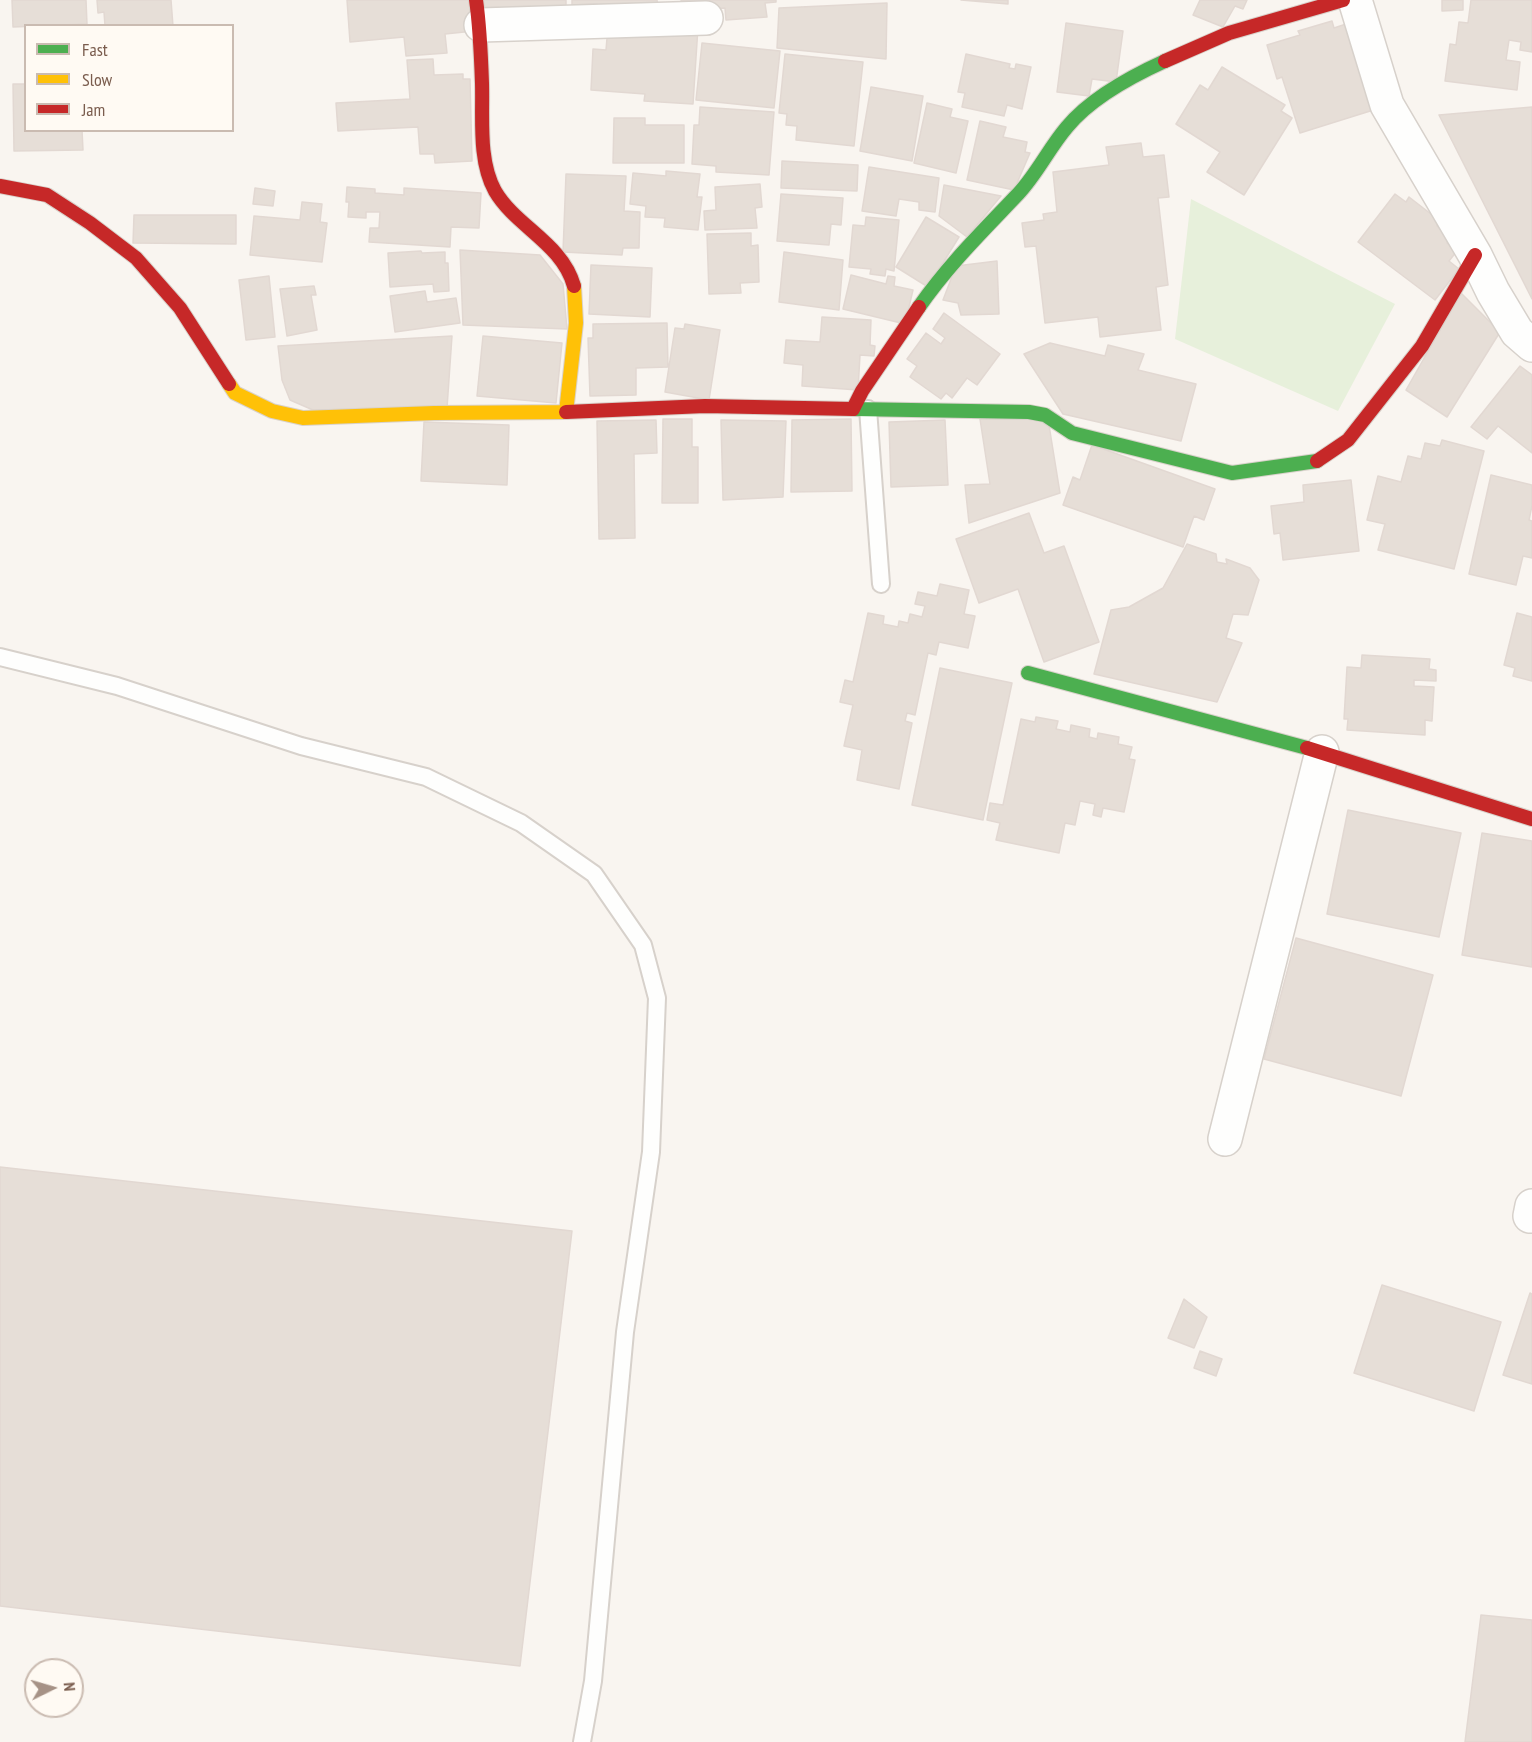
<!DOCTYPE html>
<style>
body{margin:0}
#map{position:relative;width:1532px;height:1742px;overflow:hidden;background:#f9f5f0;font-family:"PT Sans Narrow",sans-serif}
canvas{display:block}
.legend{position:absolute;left:24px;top:24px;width:210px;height:108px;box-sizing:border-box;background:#fffaf3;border:2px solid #cabbb1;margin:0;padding:8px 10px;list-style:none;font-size:18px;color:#7a5c4d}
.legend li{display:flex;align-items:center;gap:12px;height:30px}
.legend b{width:30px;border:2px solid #cabbb1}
.north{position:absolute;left:24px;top:1658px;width:60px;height:60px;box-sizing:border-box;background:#fffaf3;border:2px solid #cabbb1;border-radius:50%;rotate:85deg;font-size:16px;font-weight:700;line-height:24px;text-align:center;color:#7a5c4d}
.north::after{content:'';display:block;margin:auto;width:21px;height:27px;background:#a69286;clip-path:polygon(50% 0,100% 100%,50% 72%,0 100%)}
</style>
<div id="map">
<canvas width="1532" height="1742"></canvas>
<ul class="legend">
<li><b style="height:8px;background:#4caf50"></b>Fast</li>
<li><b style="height:8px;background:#ffc107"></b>Slow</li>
<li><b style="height:8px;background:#c62828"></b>Jam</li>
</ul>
<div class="north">N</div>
</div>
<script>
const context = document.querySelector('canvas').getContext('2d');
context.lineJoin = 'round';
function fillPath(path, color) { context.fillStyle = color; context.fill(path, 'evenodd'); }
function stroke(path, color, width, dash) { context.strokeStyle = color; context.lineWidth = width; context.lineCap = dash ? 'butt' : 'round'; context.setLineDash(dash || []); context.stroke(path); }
fillPath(new Path2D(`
 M1191,199l204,105 -57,107 -163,-72z`), '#e7f0db');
const building = new Path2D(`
 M12,0h74l1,24 -74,3z
 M97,0h74l2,26h-68l-1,-14 -6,1z
 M347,0h125l2,31 -29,3 2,19 -41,3 -2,-19 -54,5z
 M483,0h83v15l-82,1z
 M572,0h85l1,5 -60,9 -1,-10 -25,1z
 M681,0h95v2l-11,1 2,14 -41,3 -1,-12 -40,3z
 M961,0h47v4z
 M1200,0h47l-4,9 -8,-3 -12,21 -30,-12z
 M1442,0h21v10l-21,1z
 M1471,0h61v52l-12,-2 1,-8 -12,-2 -3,20 14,2 -3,28 -72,-9 5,-37 6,1 3,-23 9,1z
 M887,3l-1,56 -109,-11 2,-40z
 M1332,21l2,7 15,-5 34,84 -83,26 -18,-56 -5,2 -10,-34 33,-10 -2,-4z
 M1066,23l57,8 -7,51 -24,-3 -3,17 -32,-4z
 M608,26l90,1 -5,77 -49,-3 1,-7 -54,-4 2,-41 13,1z
 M702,43l78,8 -6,57 -78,-8z
 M785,54l78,8 -9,84 -58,-6 1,-14 -11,-1 1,-11 -8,-1z
 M966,54l44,10 -1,4 6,1 1,-5 15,3 -9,42 -15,-4 -3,11 -42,-9 3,-14 -7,-1z
 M433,59l1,16 29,-1v5h7l2,82 -37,2 -1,-9h-14l-2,-27 -80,4 -2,-28 74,-4 -3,-39z
 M1222,67l63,38 -4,6 11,7 -48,77 -37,-23 13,-20 -44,-28 24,-39 8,5z
 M13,84h13v46h56l1,20 -69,1z
 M871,87l52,9 -11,65 -52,-10z
 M927,103l25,6 -2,8 18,4 -12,52 -42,-10z
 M700,107l74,5 -5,63 -53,-3v-6l-24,-2 2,-39h5z
 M1532,107v192l-93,-184z
 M614,118h31v7h39v38h-71z
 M980,121l26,6 -3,10 24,5 -2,10 5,1 -16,37 -47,-10z
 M1141,143l2,14 21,-2 5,42 -11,1 10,87 -12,2 5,43 -61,7 -2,-20 -53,6 -9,-77 -11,1 -3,-24 22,-3 -1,-6 14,-2 -4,-40 56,-7 -3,-18z
 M782,161l76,4 -1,26 -76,-3z
 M869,167l70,11 -4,34 -16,-2v-8l-20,-3 -3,17 -34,-5z
 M666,171l34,3 -3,23h5l-4,33 -34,-3 1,-9 -20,-1 1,-11 -16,-2 3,-31 33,3z
 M566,174l60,2 -2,35 16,1 -1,36h-16l-1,7 -59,-3z
 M760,184l2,23 -7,1 2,20 -52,2 -1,-19 12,-1 -1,-23z
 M944,185l57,11 -34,41 -28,-21z
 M347,187l28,2v4l29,2v-7l77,5 -2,35 -28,-1 -1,20 -81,-5 1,-14h9l1,-16h-14v6l-18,-1 1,-15h-3z
 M255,188l20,3 -2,15 -20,-2z
 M781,194l62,4 -2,27 -10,-1 -2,21 -52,-4z
 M1395,194l11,8 3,-5 31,24 -3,5 14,12 -4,5 10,8 -8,10 10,8 -24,31 -77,-58z
 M302,202l20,2 -2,18 7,1 -5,39 -72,-7 4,-39 46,4z
 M134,215h102v29l-103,-1z
 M866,217l33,3 -5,51 -8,-2 -1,7 -15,-2 1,-5 -22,-2 4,-42 12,1z
 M926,217l33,20 -31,50 -32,-20z
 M751,233v13l7,-1 1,37 -19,1 1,10 -32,1 -2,-60z
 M460,250l80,5 23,29 4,45 -104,-4z
 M421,251l1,2 23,-1v11h3l1,28 -15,1 -1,-8 -43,3 -2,-34z
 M784,252l59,8 -4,50 -60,-8z
 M997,261l2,53 -38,1 -3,-12 -15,-3 13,-34z
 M591,265l61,3 -2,49 -61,-3z
 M851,275l35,9 2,-8 7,1 -1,9 19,4 -8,34 -62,-15z
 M269,276l6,61 -29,3 -7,-60z
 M314,286l2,9h-5l6,35 -30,6 -7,-47z
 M425,291l2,11 29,-4 4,25 -65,9 -5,-36z
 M1461,293l39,39 -53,85 -41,-27z
 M944,313l56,41 -23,31 -10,-7 -15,20 -6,-5 -5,6 -31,-22 7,-11 -10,-7 19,-26 15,11 4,-6 -12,-9z
 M822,317l49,3 -1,25 5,1 -1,10 -14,-1 -2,35 -56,-4 1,-21 -19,-2 2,-23 34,2z
 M667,323l1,44 -32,1v27l-46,1 -2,-58h5v-14z
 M685,324l35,6 -11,70 -44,-8 10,-64 9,1z
 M452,336l-5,72 -134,2 -23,-10 -8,-20 -4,-34z
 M483,336l79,7 -6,60 -79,-7z
 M1050,343l55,13 3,-11 36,9 -6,16 58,14 -15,57 -118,-27 -39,-60z
 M1520,366l12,9v78l-34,-27 -11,13 -16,-12z
 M663,419h29v28h6v56h-36z
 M851,419l1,72 -61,1 1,-72z
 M980,419h68l12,74 -91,30 -4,-38 25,-1z
 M656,420l1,33 -23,1 1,84 -36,1 -2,-118z
 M721,420l65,1 -3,76 -60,3z
 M945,420l3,65 -57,2 -2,-65z
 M424,422l85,3 -2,60 -86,-4z
 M1442,440l42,11 -30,118 -76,-19 7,-26 -18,-4 11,-44 23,6 7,-26 13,3 4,-16 15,3z
 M1092,445l123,44 -11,31 -10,-4 -11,31 -120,-42 10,-28 7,3z
 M1491,475l41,10v21l-3,14 3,1v37l-9,-2 -7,29 -47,-11z
 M1351,480l8,71 -76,9 -3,-27 -6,1 -3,-28 33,-4 -1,-17z
 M1029,513l15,40 20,-7 35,96 -55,20 -26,-73 -39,14 -23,-64z
 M1187,544l29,10 1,8 10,2 -1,-5 24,9 9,12 -11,35 -15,-1 -7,24 16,5 -25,59 -123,-28 17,-64 18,-3 34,-19z
 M940,584l29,6 -5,24 11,2 -7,32 -29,-6 -3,13 -8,-2 -13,62 -8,-2 -2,8 7,2 -13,66 -42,-9 5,-30 -18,-4 9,-41 -13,-3 5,-22 8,2 15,-69 16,3 -1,8 15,3 1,-6 9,2 2,-9 12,3 3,-11 -10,-2 3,-12 19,4z
 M1517,613l15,4v64l-19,-5 2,-8 -11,-3z
 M1362,655l68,4 -1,10 7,1v11l-22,-1v6l20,1 -2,34 -7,-1v15l-78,-5 1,-11h-4l3,-52 14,1z
 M940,668l72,15 -29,137 -71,-15z
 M1036,717l22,4 -2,8 14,3 1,-7 19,4 -1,8 8,2 1,-6 21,4 -1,7 14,3 -3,12 6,1 -11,52 -21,-4 -2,9 -8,-2 2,-11 -15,-3 -5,24 -10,-2 -6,30 -63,-13 4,-17 -13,-3 3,-17 13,2 18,-86 14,3z
 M1348,810l113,23 -22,104 -112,-23z
 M1482,833l50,8v126l-70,-12z
 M1296,938l137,37 -32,121 -137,-37z
 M0,1167l572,64 -52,435 -520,-60z
 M1382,1285l119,37 -27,89 -120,-38z
 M1530,1293l2,1v90l-29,-9z
 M1184,1299l23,18 -13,31 -26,-10z
 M1200,1351l22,8 -6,17 -22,-8z
 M1481,1615l51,5v122h-67z`);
fillPath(building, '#e6ded7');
stroke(building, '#e2d8d2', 1.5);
const lane = new Path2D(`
 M868,409l13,175
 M0,657l117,29 184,60 125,31 95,46 73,51 49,71 14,53 -6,154 -26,180 -32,349 -11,61`);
const street = new Path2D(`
 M1355,0l32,105 88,150 18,37 24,40 15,13
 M481,25l225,-7
 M1225,1139l97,-387
 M1530,1216l2,-10`);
const fast = new Path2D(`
 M919,307c29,-42 64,-76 99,-113 19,-20 31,-46 49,-67 23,-28 65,-51 98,-66
 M853,409l176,3 16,3 27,18 160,40 85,-12
 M1028,673l279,75`);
const slow = new Path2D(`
 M229,384l6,9 37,18 31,7 131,-5 132,-1 10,-89 -2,-37`);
const jam = new Path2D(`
 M476,0c4,27 5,55 6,83 1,35 -4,77 13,108 21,36 67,52 79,95
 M1165,61l64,-28 114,-33
 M0,186l47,9 43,28 46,35 44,50 49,76
 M566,412l139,-6 148,3 9,-18 57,-84
 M1317,461l31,-21 74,-94 53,-91
 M1307,748l225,71`);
stroke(lane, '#d7d1cb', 20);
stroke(street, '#d7d1cb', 36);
stroke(fast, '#d9d2cb', 16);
stroke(slow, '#d9d2cb', 16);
stroke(jam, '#d9d2cb', 16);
stroke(lane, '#fefefd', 16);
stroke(street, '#fefefd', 33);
stroke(fast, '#4caf50', 14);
stroke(slow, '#ffc107', 14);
stroke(jam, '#c62828', 14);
</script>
